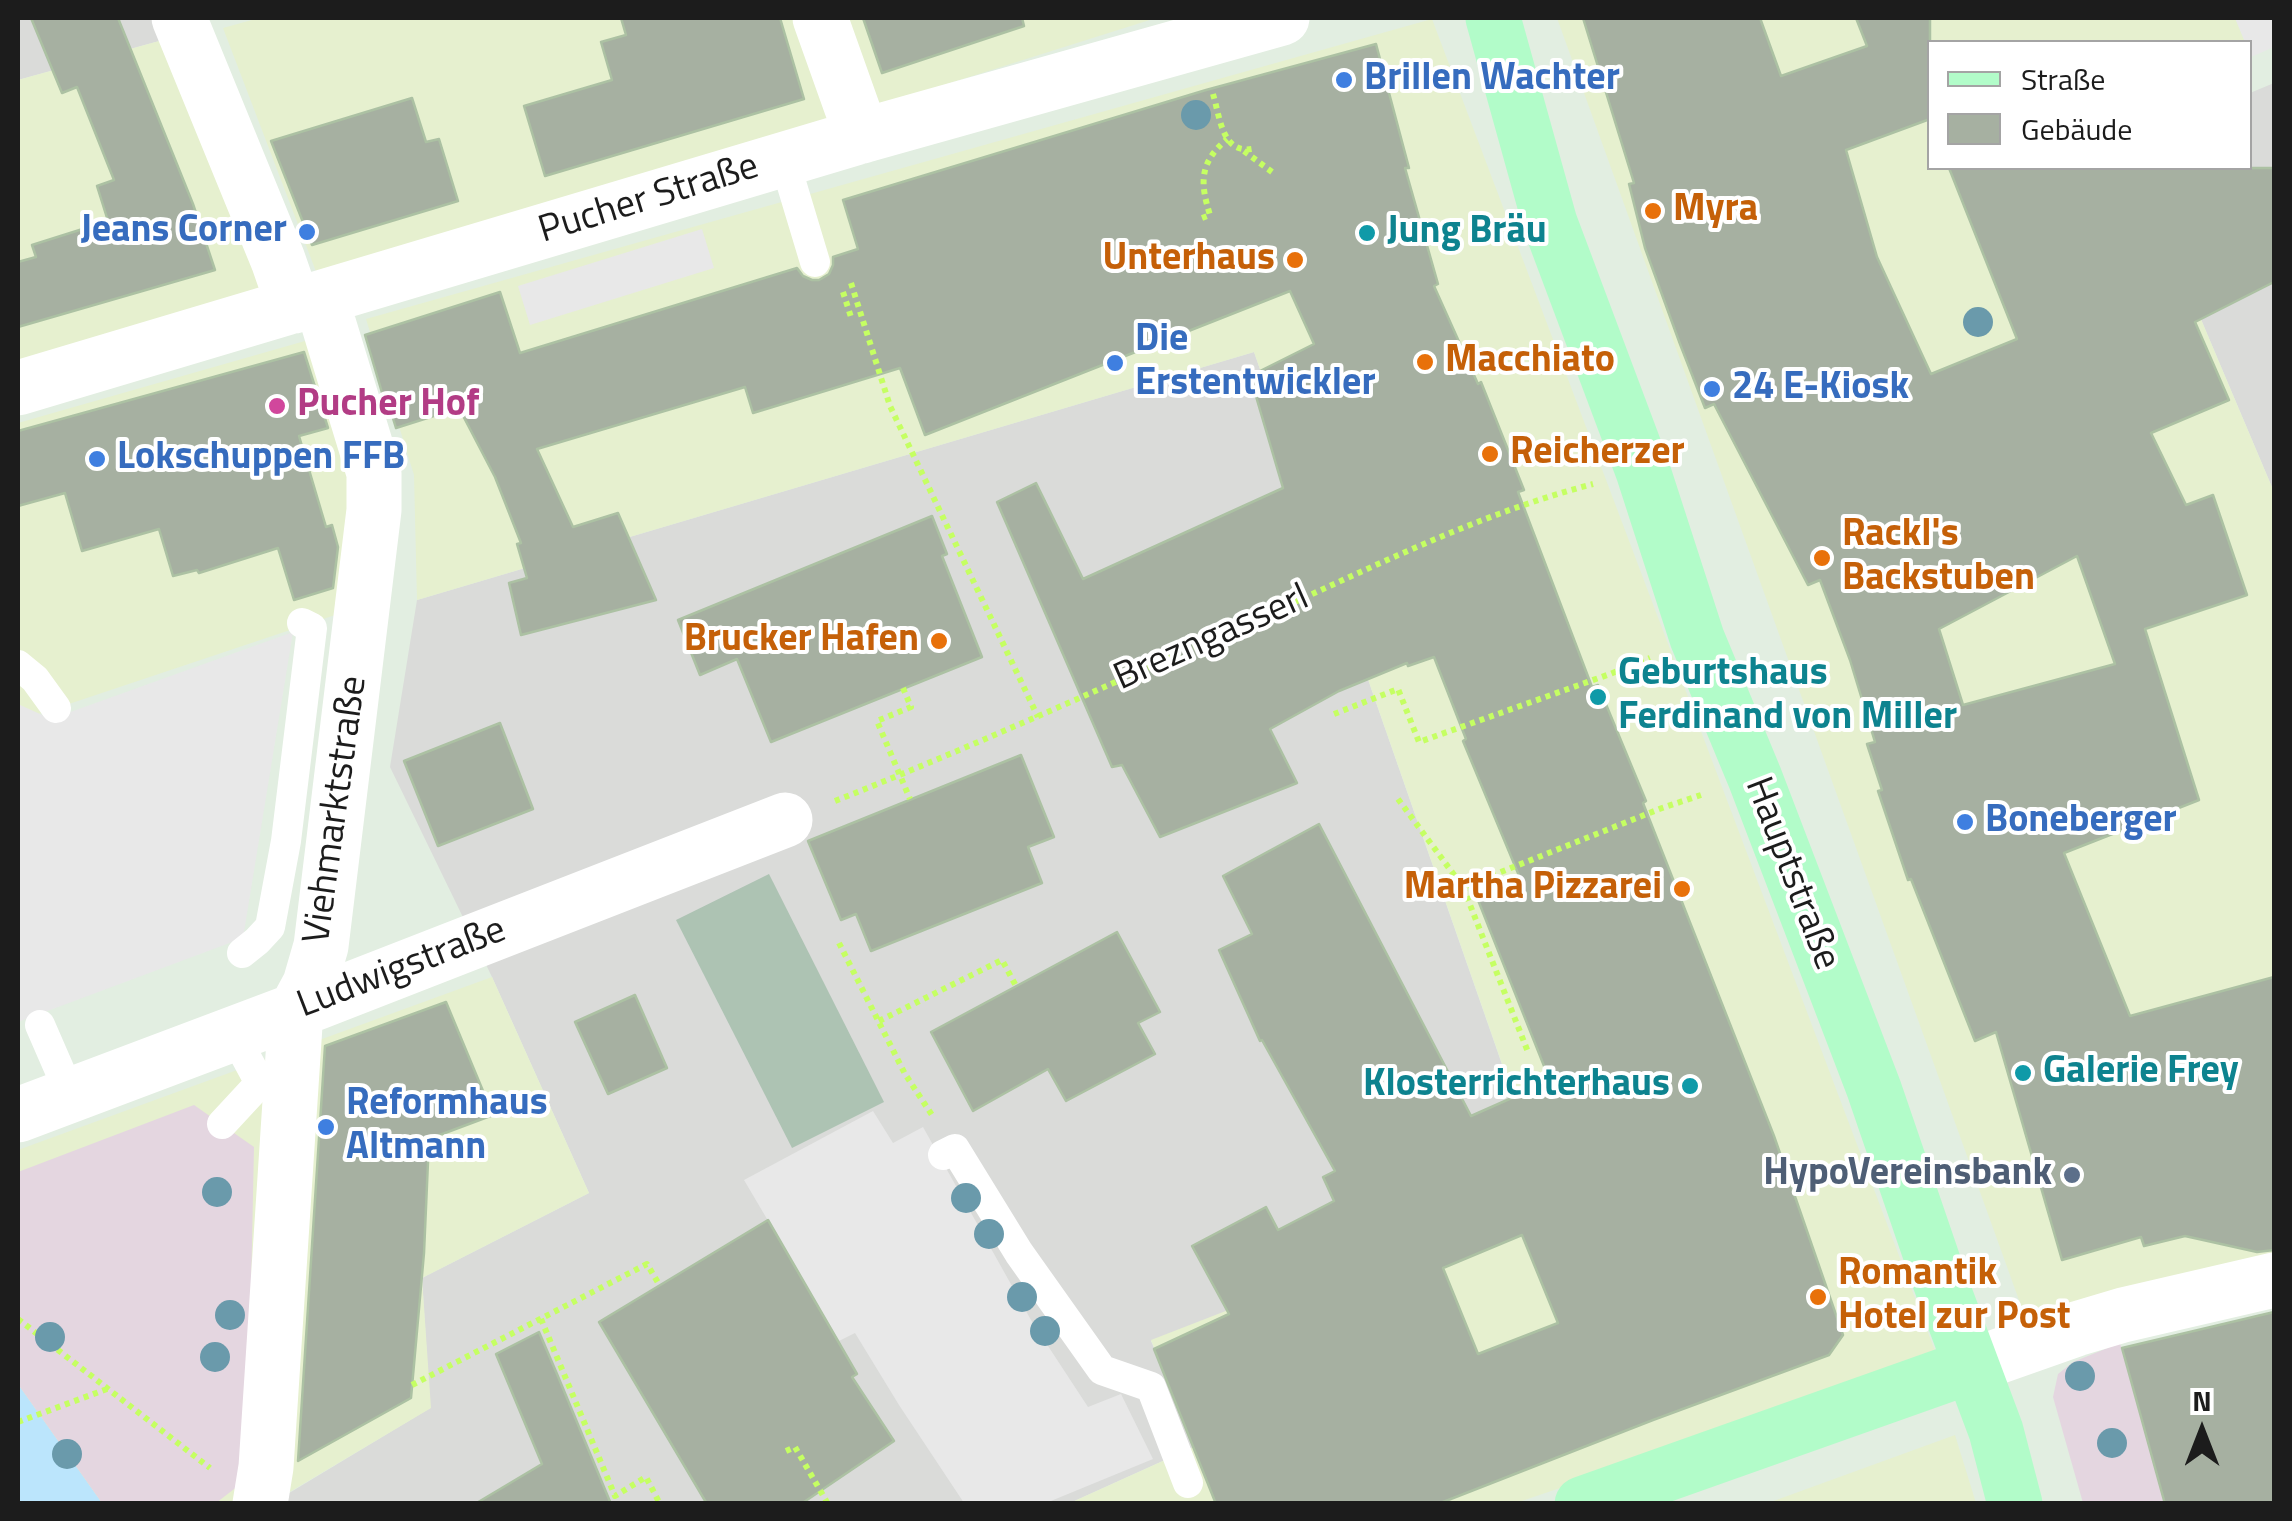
<!DOCTYPE html>
<meta charset="utf-8">
<style>
body{margin:0}
#map{position:relative;width:2292px;height:1521px;overflow:hidden;background:#e2eee1;font-family:"Titillium Web",sans-serif}
canvas{display:block}
.frame{position:absolute;inset:0;border:20px solid #1c1c1c;pointer-events:none}
.legend{position:absolute;left:1927px;top:40px;width:325px;height:130px;box-sizing:border-box;background:#fff;border:2px solid #a4a4a4;margin:0;padding:12px 18px;list-style:none;font-size:30px;color:#1c1c1c}
.legend li{display:flex;align-items:center;gap:20px;height:50px}
.legend b{width:50px;border:2px solid #a4a4a4}
.north{position:absolute;left:2152px;top:1381px;width:100px;height:100px;-webkit-text-stroke:8px #fff;paint-order:stroke;rotate:0deg;font-size:28px;font-weight:700;line-height:40px;text-align:center;color:#1c1c1c}
.north::after{content:'';display:block;margin:auto;width:35px;height:45px;background:#1c1c1c;clip-path:polygon(50% 0,100% 100%,50% 72%,0 100%)}
</style>
<div id="map">
<canvas width="2292" height="1521"></canvas>
<div class="frame"></div>
<ul class="legend">
<li><b style="height:12px;background:#b2fcc9"></b>Straße</li>
<li><b style="height:28px;background:#a6b0a1"></b>Gebäude</li>
</ul>
<div class="north">N</div>
</div>
<script>
const context = document.querySelector('canvas').getContext('2d');
context.lineJoin = 'round';
function fillPath(path, color) { context.fillStyle = color; context.fill(path, 'evenodd'); }
function stroke(path, color, width, dash) { context.strokeStyle = color; context.lineWidth = width; context.lineCap = dash ? 'butt' : 'round'; context.setLineDash(dash || []); context.stroke(path); }
function write(font, color, halo, rows, align = 'center') {
  context.font = font + ' "Titillium Web",sans-serif'; context.lineWidth = 8; context.setLineDash([]); context.textBaseline = 'middle'; context.strokeStyle = halo; context.fillStyle = color; for (const [text, x, y, turn = 0] of rows) {
    context.save(); context.translate(x, y); context.rotate((+turn || 0) * Math.PI / 180); context.textAlign = isNaN(turn) ? turn : align; if (halo) context.strokeText(text, 0, 0); context.fillText(text, 0, 0); context.restore();
  }
}
fillPath(new Path2D(`
 M18,18h155l8,17 -163,45z
 M2274,83v409l-137,-324h113v-75z
 M1254,352l291,836 -394,153 45,105 -126,57 -799,1 159,-96 -8,-130 167,-85 -97,-216 -102,-210 27,-167z`), '#dadbd9');
fillPath(new Path2D(`
 M259,18h897l-836,264 -97,-254z
 M1557,18h678l10,24h-315v126h207l137,324v761l-250,61z
 M1432,19l506,1340 -422,144h-446l126,-57 -45,-106 394,-153 -291,-835 -837,248 -3,-125 -48,-156z
 M181,35l105,260 -268,70v-285z
 M312,339l53,156 3,109 -350,117v-298z
 M492,977l97,216 -167,85 9,130 -160,95 -253,1v-354z
 M1955,1435l21,68h-208z`), '#e6f0cf');
fillPath(new Path2D(`
 M769,874l115,228 -92,46 -116,-228z`), '#adc3b3');
fillPath(new Path2D(`
 M18,1384l84,119h-84z`), '#bbe5fc');
fillPath(new Path2D(`
 M2235,18h39v29l-23,10 -1,-15h-5z
 M702,229l12,39 -184,57 -12,-39z
 M293,632l-50,306 -225,84v-318l33,15z
 M873,1111l20,32 30,-16 108,193 57,87 33,-13 32,65 -107,44h-82l-65,-98 -44,-72 -16,8 -95,-161z`), '#e8e8e8');
fillPath(new Path2D(`
 M194,1105l60,42 -7,332 -31,24h-114l-84,-119v-212z
 M2120,1343l45,160h-82l-30,-106 5,-23 15,-12z`), '#e4d6e0');
const building = new Path2D(`
 M31,18h87l75,186 22,66 -197,57v-65l18,-5 -4,-12 76,-24 -11,-35 17,-6 -37,-93 -15,6z
 M621,18h159l24,81 -259,77 -21,-70 88,-26 -11,-38 25,-7z
 M863,18h159l2,8 -142,47z
 M1583,18h177l21,58 86,-30 -11,-28h74v101l-84,31 31,107 54,117 86,-35 -68,-171h325v114l-79,40 34,78 -78,33 35,72 27,-10 34,100 -102,34 54,171 -135,53 66,163 144,-39v273l-17,2 -72,-16 -41,10 -3,-9 -79,23 -66,-228 -21,9 -64,-162 -3,1 -30,-89 4,-1 -15,-46 8,-2 -25,-82 -30,-80 -12,5 -94,-181 -9,4 -25,-64 -35,-96 -16,-64 5,-1zM2077,556l38,108 -152,41 -24,-76z
 M1376,44l33,124h-4l33,116 -4,2 44,98 3,-2 43,108 -6,2 74,195 6,-2 48,116 -3,2 131,333 69,199 -14,20 -176,65 -215,84h-222l-62,-155 75,-35 -37,-68 74,-39 12,23 56,-29 -11,-24 12,-6 -73,-131 -2,1 -41,-91 33,-16 -29,-58 96,-52 152,292 79,-35 -74,-186 44,-17 -57,-137 3,-2 -32,-82 -26,9 -1,-3 -68,28 -69,38 27,54 -137,54 -38,-72 -10,2 -115,-265 39,-19 47,96 200,-91 -33,-112 64,-32 -24,-53 -365,144 -25,-67 -147,45 -8,-26 -208,62 36,78 45,-14 38,87 -135,35 -12,-52 18,-5 -10,-34 4,-1 -26,-66 -36,-69 -63,20 -5,-16 -3,1 -23,-78 135,-43 20,61 277,-85 6,8 9,4h7l10,-6 4,-9v-8l25,-8 -15,-49 363,-110zM1522,1235l36,88 -80,31 -35,-86z
 M412,98l14,44 13,-3 19,62 -146,44 -41,-104z
 M304,352l24,76 -29,8 27,91 6,-2 6,22 -5,41 -39,12 -16,-52 -79,25 -2,-3 -24,6 -14,-47 -77,22 -17,-58 -47,13v-75z
 M932,516l15,38 -5,2 40,101 -211,85 -34,-83 -37,16 -22,-55z
 M500,723l33,86 -95,37 -34,-85z
 M1021,755l33,82 -26,10 14,36 -171,68 -15,-37 -15,6 -33,-79z
 M1117,932l43,80 -22,11 17,31 -89,47 -18,-32 -75,42 -42,-79z
 M635,995l32,73 -59,26 -33,-72z
 M446,1002l47,113 -64,24 -5,114 -13,145 -113,63 27,-415z
 M768,1220l89,154 -5,3 42,64 -93,63h-94l-108,-182z
 M2274,1312v192h-109l-43,-156z
 M539,1332l18,42 54,130h-136l67,-40 -46,-110z`);
fillPath(building, '#a6b0a1');
stroke(building, '#acc1a3', 2.5);
stroke(new Path2D(`
 M1213,94c7,23 9,60 39,55
 M1244,151l28,21
 M1202,218l8,-3c-10,-32 -11,-52 17,-76
 M851,283l39,123 148,311
 M843,292l8,25h-2
 M903,688l8,19 -34,14 33,78
 M1334,714l64,-25 21,53 191,-68 40,-16
 M1398,799l65,88 199,-79 39,-13
 M835,801c149,-59 294,-125 440,-190 104,-47 207,-98 318,-127
 M1463,887l65,165
 M839,943l66,131 27,41
 M879,1021l123,-61 14,26
 M18,1319l192,149
 M541,1319l74,177 31,-19 14,27
 M412,1385l235,-121 13,22
 M18,1422l89,-33
 M786,1451l9,-4 33,57`), '#c5ff62', 6, [5, 5]);
stroke(new Path2D(`
 M784,159l31,103
 M18,665l17,14 21,29
 M242,953l15,-12 13,-14 16,-86 26,-213 -10,-5
 M40,1025l30,69
 M222,1124l38,-41 -27,-50
 M943,1155l12,-6 64,104 83,117 49,17 37,96`), '#fff', 30);
stroke(new Path2D(`
 M179,18l99,242 16,46
 M820,18l42,118
 M18,388l844,-252 420,-118
 M18,1115l300,-113 467,-182
 M1971,1366l105,-37 47,-14 151,-35
 M260,1504l6,-37 30,-457 14,-26 11,-38 53,-436v-37l-53,-174`), '#fff', 55);
stroke(new Path2D(`
 M1493,18l57,205 93,248 54,167 58,140 119,311 64,187 58,155 19,73
 M1582,1504l389,-138`), '#b2fcc9', 55);
context.fillStyle = '#6a9aab';
for (const [x, y] of [
 [1196,115],
 [1978,322],
 [217,1192],
 [966,1198],
 [989,1234],
 [1022,1297],
 [230,1315],
 [1045,1331],
 [50,1337],
 [215,1357],
 [2080,1376],
 [2112,1443],
 [67,1454]
]) { context.beginPath(); context.arc(x, y, 15, 0, 2 * Math.PI); context.fill(); }
for (const [x, y, r, color] of [
 [1344,80,10,"#3f7fe0"],
 [1653,211,10,"#e8710a"],
 [307,232,10,"#3f7fe0"],
 [1367,233,10,"#0f9aa8"],
 [1295,260,10,"#e8710a"],
 [1425,362,10,"#e8710a"],
 [1115,363,10,"#3f7fe0"],
 [1712,389,10,"#3f7fe0"],
 [277,406,10,"#d1479c"],
 [1490,454,10,"#e8710a"],
 [97,459,10,"#3f7fe0"],
 [1822,558,10,"#e8710a"],
 [939,641,10,"#e8710a"],
 [1598,697,10,"#0f9aa8"],
 [1965,822,10,"#3f7fe0"],
 [1682,889,10,"#e8710a"],
 [2023,1073,10,"#0f9aa8"],
 [1690,1086,10,"#0f9aa8"],
 [326,1127,10,"#3f7fe0"],
 [2072,1175,10,"#5c6f8a"],
 [1818,1297,10,"#e8710a"]
]) { const dot = new Path2D(); dot.arc(x, y, r, 0, 2 * Math.PI); context.fillStyle = color; context.fill(dot); stroke(dot, '#fff', 4); }
write('bold 38px', '#366cbe', '#fff', [
 ["Brillen Wachter",1364,80],
 ["Jeans Corner",287,232,"right"],
 ["Die",1135,341],
 ["Erstentwickler",1135,385],
 ["24 E-Kiosk",1732,389],
 ["Lokschuppen FFB",117,459],
 ["Boneberger",1985,822],
 ["Reformhaus",346,1105],
 ["Altmann",346,1149]
], 'left');
write('38px', '#1c1c1c', '#fff', [
 ["Pucher Straße",649,200,-17],
 ["Brezngasserl",1212,639,-24],
 ["Viehmarktstraße",337,810,-82],
 ["Hauptstraße",1791,874,69],
 ["Ludwigstraße",402,969,-21]
]);
write('bold 38px', '#c56008', '#fff', [
 ["Myra",1673,211],
 ["Unterhaus",1275,260,"right"],
 ["Macchiato",1445,362],
 ["Reicherzer",1510,454],
 ["Rackl's",1842,536],
 ["Backstuben",1842,580],
 ["Brucker Hafen",919,641,"right"],
 ["Martha Pizzarei",1662,889,"right"],
 ["Romantik",1838,1275],
 ["Hotel zur Post",1838,1319]
], 'left');
write('bold 38px', '#0d838f', '#fff', [
 ["Jung Bräu",1387,233],
 ["Geburtshaus",1618,675],
 ["Ferdinand von Miller",1618,719],
 ["Galerie Frey",2043,1073],
 ["Klosterrichterhaus",1670,1086,"right"]
], 'left');
write('bold 38px', '#b23c85', '#fff', [
 ["Pucher Hof",297,406]
], 'left');
write('bold 38px', '#4e5e75', '#fff', [
 ["HypoVereinsbank",2052,1175]
], 'right');
</script>
